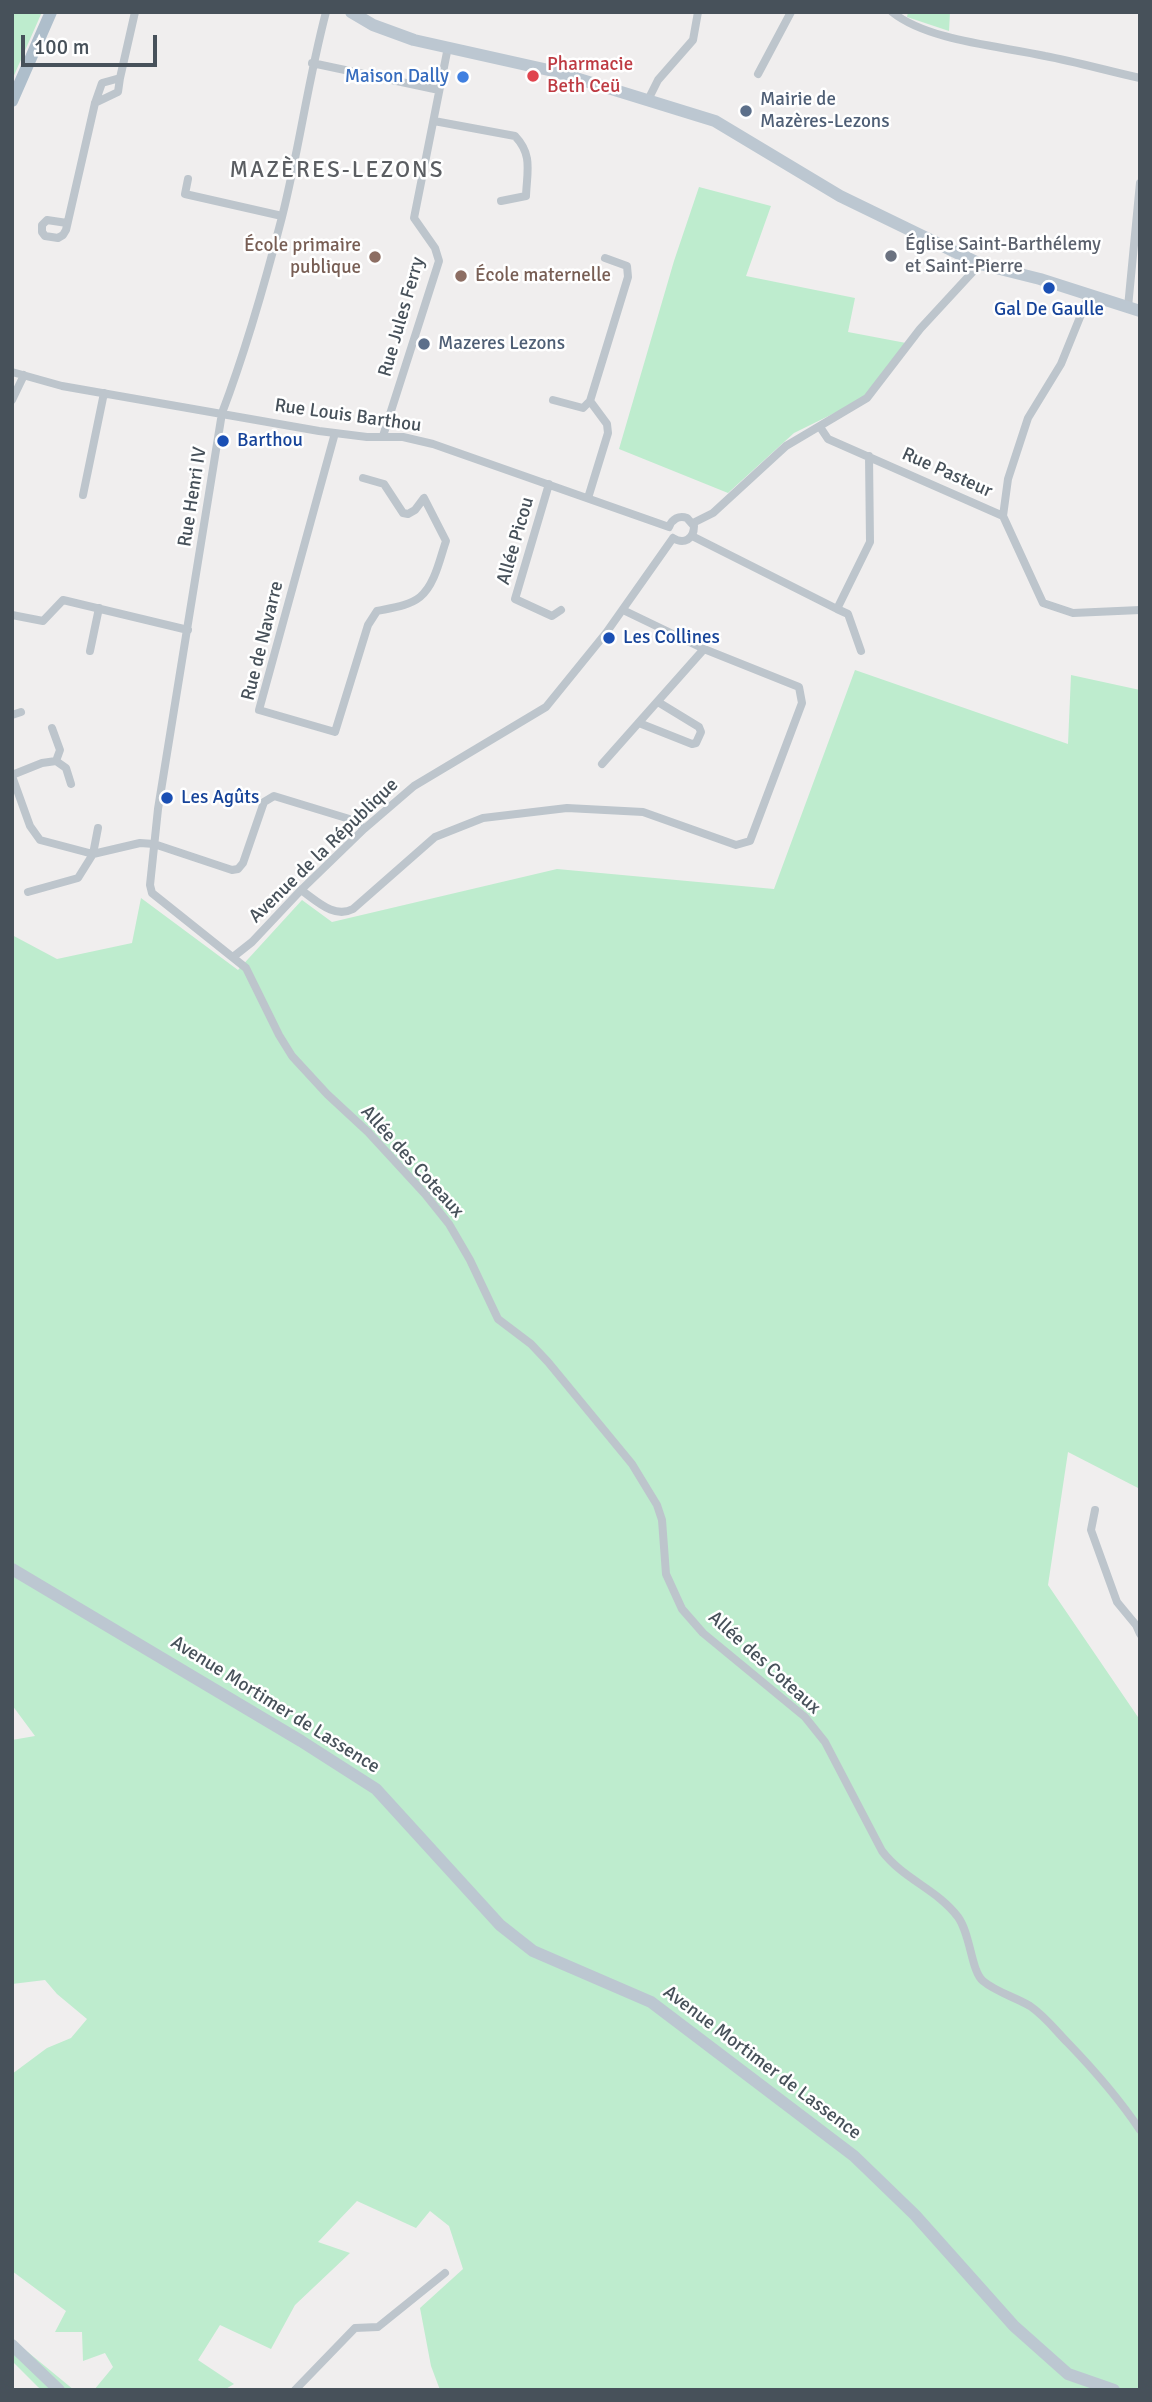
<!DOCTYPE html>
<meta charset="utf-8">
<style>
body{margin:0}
#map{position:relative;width:1152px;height:2402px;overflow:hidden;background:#f0eeee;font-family:Signika,sans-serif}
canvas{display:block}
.frame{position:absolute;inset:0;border:14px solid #47515a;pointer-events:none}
.scale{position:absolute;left:21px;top:35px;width:136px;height:32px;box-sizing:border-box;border:4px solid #47515a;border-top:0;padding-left:9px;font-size:21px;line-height:24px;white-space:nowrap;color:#47515a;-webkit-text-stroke:5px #fff;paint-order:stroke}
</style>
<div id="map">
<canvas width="1152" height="2402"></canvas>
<div class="frame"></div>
<div class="scale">100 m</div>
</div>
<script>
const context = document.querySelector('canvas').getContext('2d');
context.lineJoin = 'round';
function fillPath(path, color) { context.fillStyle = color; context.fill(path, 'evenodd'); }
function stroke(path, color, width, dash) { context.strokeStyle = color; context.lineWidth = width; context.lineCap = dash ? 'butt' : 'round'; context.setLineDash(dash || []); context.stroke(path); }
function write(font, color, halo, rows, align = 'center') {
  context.font = font + ' Signika,sans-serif'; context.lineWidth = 5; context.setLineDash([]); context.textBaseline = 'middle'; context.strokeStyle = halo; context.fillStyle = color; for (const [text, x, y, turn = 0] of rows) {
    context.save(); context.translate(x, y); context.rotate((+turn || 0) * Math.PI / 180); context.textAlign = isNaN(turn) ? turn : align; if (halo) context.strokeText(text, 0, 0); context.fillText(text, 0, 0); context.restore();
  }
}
fillPath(new Path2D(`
 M12,12h30l-30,68z
 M908,12h42l-1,19 -42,-14z
 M699,187l72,19 -25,70 109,22 -7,34 58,11 -39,54 -73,36 -66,60 -109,-44 55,-188z
 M855,670l213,74 3,-69 69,15v799l-72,-37 -20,133 92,135v670h-700l-9,-24 -11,-58 43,-39 -14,-43 -19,-15 -14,17 -59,-27 -39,41 32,11 -55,52 -24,44 -51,-24 -22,35 36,24 -10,6h-130l19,-23 -8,-14 -22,8 -1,-29h-27l11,-21 -54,-40v-197l35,-26 24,-10 16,-19 -30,-25 -12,-14 -33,4v-244l23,-4 -23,-31v-770l45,24 75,-16 9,-45 97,72 64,-70 30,22 225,-53 217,20z
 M12,2339l62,51h-32l-4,-3 -26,-26z`), '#beecce');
stroke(new Path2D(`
 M326,12c-18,68 -27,138 -44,205 -17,66 -36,133 -60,196l-64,396 -8,76 2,8 94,75 33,67 13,21 35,38 41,38 57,62 24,30 21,36 28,59 33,25 17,18 84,102 25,41 5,15 4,54 16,35 21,24 102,84 20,25 57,109c22,29 55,38 76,66 13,18 13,54 25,64 13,11 32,16 47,25 15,10 26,25 38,37 27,28 50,54 72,87
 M892,12c36,29 108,34 153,44 32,6 63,15 95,22
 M312,63l127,27
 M758,74l33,-62
 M648,100l10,-20 35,-40 5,-28
 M95,103l23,-11 2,-14
 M434,121l81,15c18,19 12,35 11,60l-25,5
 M188,179l-3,15 97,22
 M67,223l-20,-3 -5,5v7l3,4 13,2 5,-3 3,-5 29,-127 7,-20 18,-5 15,-66
 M1128,307l12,-124
 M12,372l50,14 257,45 48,6h36l30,7 236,83
 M12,400l12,-25
 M553,400l30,8 7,-7
 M820,427l8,12 175,77 40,87 30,10 67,-3
 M335,433l-76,277 76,22 33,-107 9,-14c14,-3 32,-5 43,-14 15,-12 20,-39 26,-56l-22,-43 -9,12 -7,4 -5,-1 -19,-29 -21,-6
 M383,436l56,-175 -4,-13 -21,-30 34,-171
 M549,484l-34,115 37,17 9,-6
 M83,495l21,-102
 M588,498l20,-65 -1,-9 -17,-23 38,-124 -1,-11 -22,-8
 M1003,516l5,-37 20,-61 33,-54 28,-69
 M693,523l20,-10 73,-67 81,-48 53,-69 60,-65
 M669,527c3,-8 10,-12 18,-9l7,8c0,13 -10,19 -21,12
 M692,536l145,73 33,-67 -1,-86
 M837,609l11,5 13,37
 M12,615l31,6 20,-21 125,30
 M90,651l9,-43
 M12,715l9,-3
 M639,723l53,21 4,-1 5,-11 -2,-5 -41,-25
 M52,728l8,22 -4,11
 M602,764l102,-115
 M12,775l30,-12 14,-2 10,7 5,16
 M12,776l18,50 10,14 53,14 47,-11 14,1 78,26 6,-1 5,-6 21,-61 10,-6 82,25 8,8
 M301,890c16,11 33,29 52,19l82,-72 48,-19 84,-10 76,4 93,33 14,-4 52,-138 -3,-16 -95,-38 -81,-39
 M28,892l50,-14 15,-24 5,-26
 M233,957l19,-15 49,-52 63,-61 50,-43 132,-79 60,-74 67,-95
 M1095,1510l-4,20 26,72 19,23 4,9
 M295,2390l60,-62 23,-1 67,-54`), '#bdc5cc', 8);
stroke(new Path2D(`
 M351,12l22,13 41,15 139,31 162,50 125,75 140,68 60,15 100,32
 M12,1569l289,172 75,48 124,136 33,26 118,51 203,154 61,59 99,111 54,48 46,16
 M12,2345l47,45`), '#bcc7d1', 12);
stroke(new Path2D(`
 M12,101l39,-89`), '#aebecb', 12);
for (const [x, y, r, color] of [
 [533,76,7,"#e0444e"],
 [463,77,7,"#3f7fe0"],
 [746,111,7,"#5c6f8a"],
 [891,256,7,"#6b7280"],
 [375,257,7,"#8d6e63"],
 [461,276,7,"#8d6e63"],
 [1049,288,7,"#1a4fb4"],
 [424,344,7,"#5c6f8a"],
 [223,441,7,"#1a4fb4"],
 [609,638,7,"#1a4fb4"],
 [167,798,7,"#1a4fb4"]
]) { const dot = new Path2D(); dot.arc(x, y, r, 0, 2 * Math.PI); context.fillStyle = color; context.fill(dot); stroke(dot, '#fff', 2.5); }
write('19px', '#be3a42', '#fff', [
 ["Pharmacie",547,65],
 ["Beth Ceü",547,87]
], 'left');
write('19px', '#366cbe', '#fff', [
 ["Maison Dally",449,77]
], 'right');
write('19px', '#4e5e75', '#fff', [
 ["Mairie de",760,100],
 ["Mazères-Lezons",760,122],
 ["Mazeres Lezons",438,344]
], 'left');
write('19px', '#5b616d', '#fff', [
 ["Église Saint-Barthélemy",905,245],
 ["et Saint-Pierre",905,267]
], 'left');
write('19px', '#785e54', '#fff', [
 ["École primaire",361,246],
 ["publique",361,268],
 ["École maternelle",475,276,"left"]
], 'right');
write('19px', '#164399', '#fff', [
 ["Gal De Gaulle",1049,310,"center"],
 ["Barthou",237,441],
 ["Les Collines",623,638],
 ["Les Agûts",181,798]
], 'left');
write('19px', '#47515a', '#fff', [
 ["Rue Jules Ferry",402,317,-74],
 ["Rue Louis Barthou",348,416,8],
 ["Rue Pasteur",947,473,24],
 ["Rue Henri IV",193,497,-81],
 ["Allée Picou",516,541,-74],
 ["Rue de Navarre",263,641,-76],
 ["Avenue de la République",324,851,-44],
 ["Allée des Coteaux",412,1162,48],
 ["Allée des Coteaux",764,1663,42],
 ["Avenue Mortimer de Lassence",275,1705,32],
 ["Avenue Mortimer de Lassence",762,2063,37]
]);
context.letterSpacing = '2px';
write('23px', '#5b5e62', '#fff', [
 ["MAZÈRES-LEZONS",337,171]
]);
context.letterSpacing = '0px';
</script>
